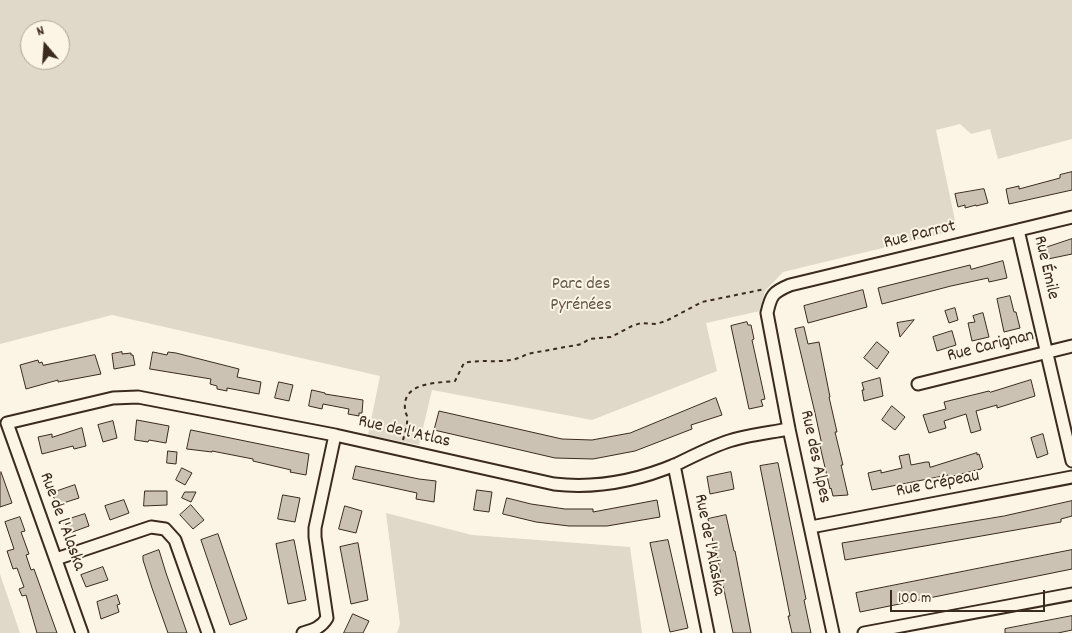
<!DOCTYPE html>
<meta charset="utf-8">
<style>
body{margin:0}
#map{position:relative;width:1072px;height:633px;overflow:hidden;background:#fcf5e5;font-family:Dekko,sans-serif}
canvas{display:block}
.north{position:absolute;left:20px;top:20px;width:50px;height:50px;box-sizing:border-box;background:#fcf5e5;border:1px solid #afa495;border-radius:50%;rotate:342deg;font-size:14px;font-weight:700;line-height:20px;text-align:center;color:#3b2a1e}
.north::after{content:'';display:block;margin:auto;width:18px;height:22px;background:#3b2a1e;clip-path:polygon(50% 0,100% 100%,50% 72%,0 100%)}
.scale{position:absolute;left:890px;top:590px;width:155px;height:22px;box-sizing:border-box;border:2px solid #3b2a1e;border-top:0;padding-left:6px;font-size:15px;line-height:18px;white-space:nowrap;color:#3b2a1e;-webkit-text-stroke:4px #fcf5e5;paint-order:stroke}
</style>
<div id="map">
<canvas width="1072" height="633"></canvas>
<div class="north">N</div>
<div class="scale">100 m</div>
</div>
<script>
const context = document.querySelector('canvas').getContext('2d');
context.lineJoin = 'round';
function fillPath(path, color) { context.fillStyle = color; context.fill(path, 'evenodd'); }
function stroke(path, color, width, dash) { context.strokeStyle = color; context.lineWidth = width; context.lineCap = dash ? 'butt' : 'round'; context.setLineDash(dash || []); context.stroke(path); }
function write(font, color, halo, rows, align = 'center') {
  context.font = font + ' Dekko,sans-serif'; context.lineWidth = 4; context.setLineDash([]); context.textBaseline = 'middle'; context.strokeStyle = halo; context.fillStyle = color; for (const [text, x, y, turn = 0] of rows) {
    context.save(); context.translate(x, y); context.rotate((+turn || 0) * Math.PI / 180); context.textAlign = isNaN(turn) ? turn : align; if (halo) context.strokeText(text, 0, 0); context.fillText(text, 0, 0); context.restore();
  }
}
fillPath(new Path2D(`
 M0,0h1072v139l-74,20 -8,-30 -19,5 -11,-10 -24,6 21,100 -174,42 -18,19 -5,20 -54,12 11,48 -125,49 -160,-30 -13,55 -51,-10 12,-59 -268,-61 -112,29zM30,30h30v30h-30z
 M386,513l86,22 158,12 12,86h-245l3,-9z
 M0,574l20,59h-20z`), '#e0d8c8');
const building = new Path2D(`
 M1072,172v18l-63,14 -3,-15 13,-3v3l41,-11v-3z
 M984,189l4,14 -12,3v-1l-11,3v-3l-7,2 -3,-13z
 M1072,239v15l-24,5 -3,-11z
 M1003,261l4,17 -18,4 -1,-4 -37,8 -69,18 -4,-16 92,-23 1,4z
 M863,290l4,17 -59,16 -4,-17z
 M1010,296l4,16h2l4,16 -16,4 -7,-33z
 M955,308l3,12 -9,3 -4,-12z
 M983,313l6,24 -17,4 -4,-18 7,-1 -2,-6z
 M914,320l-14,17 -3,-14z
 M747,322l1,3h3l3,14 -2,1 13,59 -4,1 2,6 -14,3 -18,-83z
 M804,327l4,17 11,-2 11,55h-1l8,35h-2l8,33h-2l7,30 -15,1 -2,-8 -1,1 -10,-43 2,-1 -7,-32 -20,-84z
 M952,331l4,14 -19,6 -4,-14z
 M877,342l12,10 -12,17 -13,-11z
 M122,352v2l9,-1v2h2l2,10 -21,4 -2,-15z
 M153,352l14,3 1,-3 8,1 63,16 -2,8 24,5 -2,12 -32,-6v3l-10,-2v-3l-7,-2 1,-5 -61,-10z
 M95,355l6,19 -43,8v-2l-32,9 -6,-24 18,-5 1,3 3,-1 1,3z
 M880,378l3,18 -19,5 -2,-11h2l-2,-7z
 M1031,380l4,16 -38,12v-3l-21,6 5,19 -10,3 -5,-19 -22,7 2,7 -17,5 -6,-18 23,-6 -2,-7 45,-11 1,1z
 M279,382l14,3 -4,16 -14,-3z
 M312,390l13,3v1l38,6 -1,13h-3v3l-11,-2 1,-5 -26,-5 -1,5 -13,-3z
 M716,398l6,17 -31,10 1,4 -57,22 -42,8 -38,-1 -121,-28 5,-19 123,28 30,1 38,-7z
 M892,406l13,11 -10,13 -13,-10z
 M137,420l32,6 -3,17 -17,-3 -1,2 -13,-2z
 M113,421l4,17 -14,4 -5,-17z
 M82,428l4,18 -12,3 -1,-3 -31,8 -4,-17 14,-3v3z
 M191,430l118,24 -3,21 -16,-3 1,-2 -38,-9v-2l-41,-8v1l-25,-3z
 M1043,434l5,20 -11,4 -6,-20z
 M168,451l9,1 -1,12 -9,-1z
 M977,453v2l2,-1 4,13 -2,2 -32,8 -1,-2 -76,15 -4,-17 13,-3v3l21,-5 -3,-12 10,-2 2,11 15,-3h3l1,5z
 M778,463l28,136 -2,1 7,33h-19l-4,-17h2l-30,-150z
 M356,466l63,13 17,2 -2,21 -18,-3 1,-6 -64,-14z
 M182,468l10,5 -7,12 -9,-5z
 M1,472l11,31 -12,4v-34z
 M731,472l3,17 -24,5 -3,-17z
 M75,485l4,13 -22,7 -5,-12z
 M477,490l15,2 -3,20 -15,-2z
 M145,491h22v14l-23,1z
 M185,492h11l-5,10 -9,-4z
 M283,495l17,3 -5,24 -17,-3z
 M507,498l24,6 34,5h28v3l64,-12 3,17 -53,9h-38l-33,-4 -33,-8z
 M124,500l5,13 -19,7 -5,-14z
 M1072,501v15l-11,3v3l-216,38 -3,-17 162,-27z
 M191,505l13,15 -11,9 -13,-14z
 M345,506l17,5 -6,22 -17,-4z
 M85,514l4,12 -22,8 -4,-13z
 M726,515l8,36h1l16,82h-18l-19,-91h-1l-5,-23z
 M20,517l5,14 -4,1 8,22 -3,1 5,15 3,-1 23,64h-20l-11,-38 -4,1 -3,-7 5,-2 -7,-19 -4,1 -6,-18 7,-2 -9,-27z
 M218,534l29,85 -17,6 -29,-85z
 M294,540l12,60 -18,4 -12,-60z
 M668,540l20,88 -18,4 -20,-89z
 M358,543l10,57 -17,4 -11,-57z
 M159,550l7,23 21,60h-19l-16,-45 -9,-28v-4z
 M1072,550v19l-212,43 -4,-19z
 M103,567l5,13 -22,7 -5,-12z
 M117,595l3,9 -3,1 2,7 -18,7 -4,-17z
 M353,614l16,7 -6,12h-19z
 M1072,616v14l-14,3h-53v-4z`);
fillPath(building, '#ccc2b3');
stroke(building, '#3b2a1e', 1);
const minor = new Path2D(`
 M1018,230l54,231
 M918,384l154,-38
 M674,465l34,168
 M811,527l261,-50
 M56,559l95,-32 14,2 10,11 33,93
 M82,633l-75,-210 106,-25 25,-1 197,38 219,49c44,5 83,-3 123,-20 16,-8 32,-16 49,-22 20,-7 42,-9 63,-13
 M303,633c10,-3 18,-5 24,-15l-12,-81v-9l20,-93
 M833,633l-44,-204 -22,-116c4,-18 6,-21 23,-28l282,-68
 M864,633l208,-39`);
stroke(minor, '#3b2a1e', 15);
stroke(new Path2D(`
 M403,440c2,-7 5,-16 4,-24 -1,-3 -2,-4 -2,-7 -3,-27 32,-26 50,-28l9,-18c21,-5 44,3 63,-9l55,-10 7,-5 22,-2 21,-11 9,-3 15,1 10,-3 36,-19 63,-13`), '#3b2a1e', 2, [4, 4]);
stroke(minor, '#fcf5e5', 11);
write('18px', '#3b2a1e', '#fcf5e5', [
 ["Rue Parrot",920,236,-14],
 ["Rue Émile",1045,268,77],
 ["Rue Carignan",991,347,-14],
 ["Rue de l'Atlas",404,433,13],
 ["Rue des Alpes",814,457,78],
 ["Rue Crépeau",938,485,-11],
 ["Rue de l'Alaska",61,522,70],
 ["Rue de l'Alaska",708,545,79]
]);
write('18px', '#645648', '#fcf5e5', [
 ["Parc des",581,286],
 ["Pyrénées",581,307]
]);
</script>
